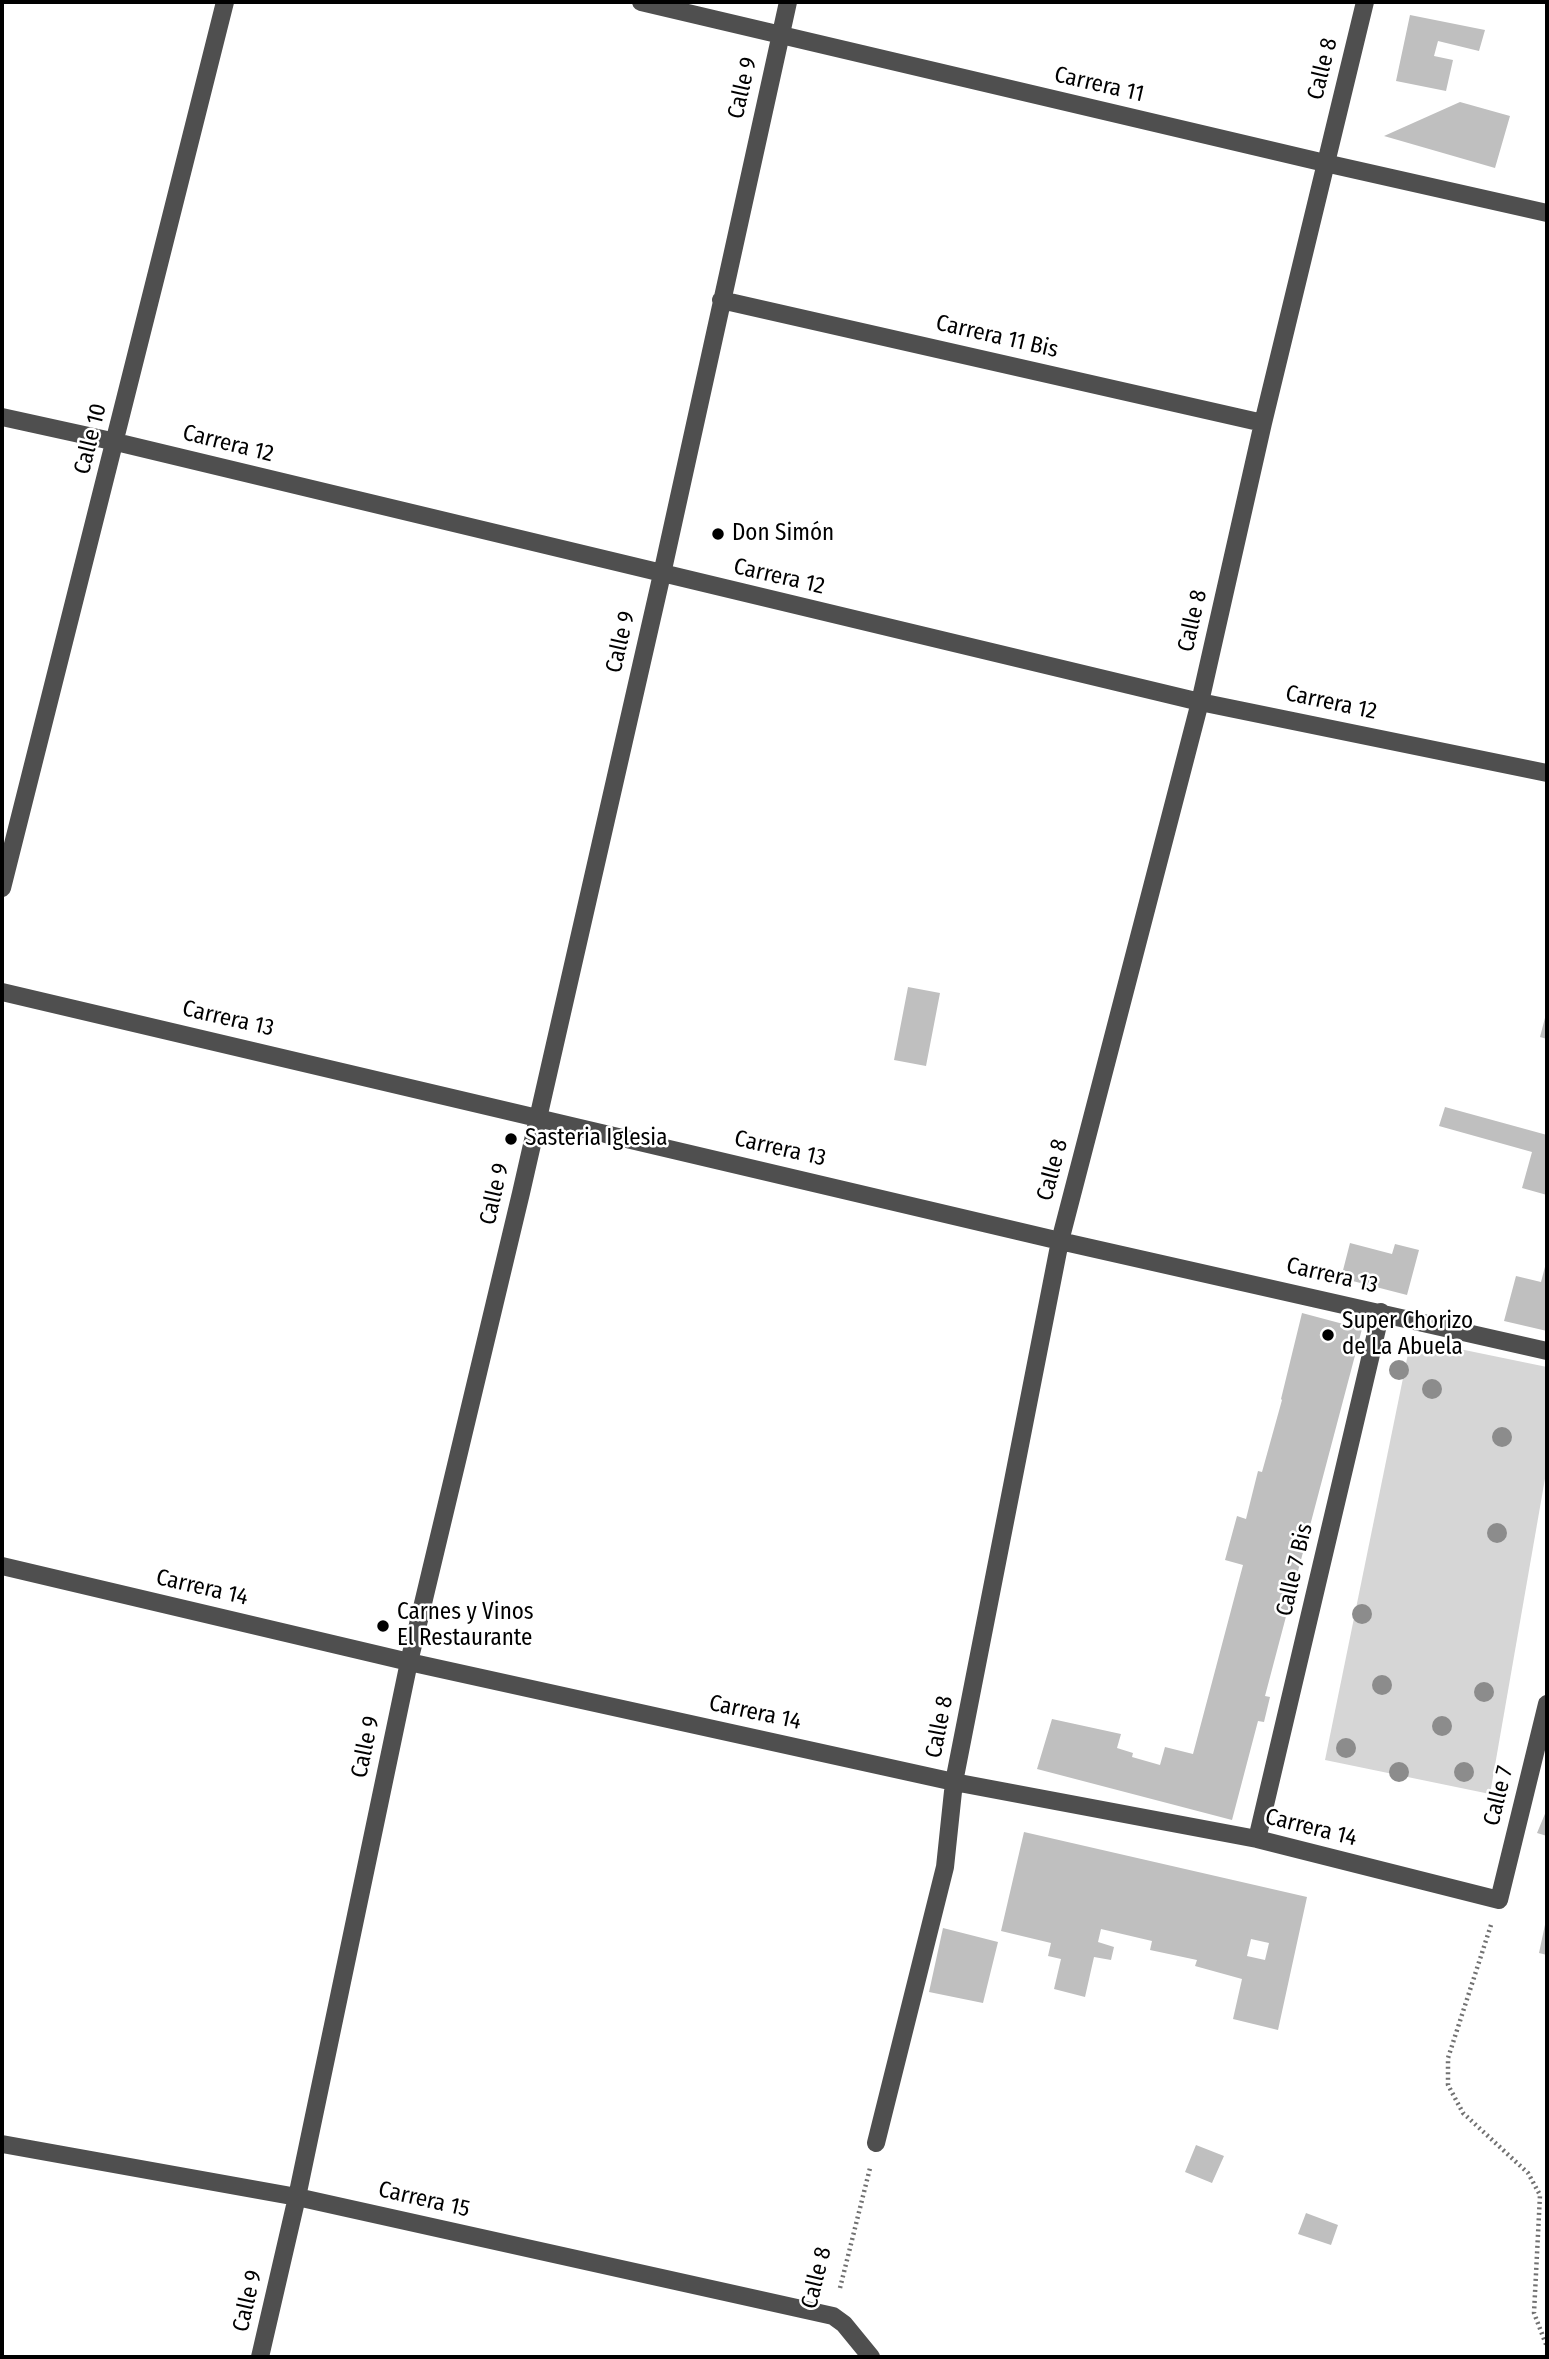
<!DOCTYPE html>
<meta charset="utf-8">
<style>
body{margin:0}
#map{position:relative;width:1549px;height:2359px;overflow:hidden;background:#fff;font-family:"Fira Sans Condensed",sans-serif}
canvas{display:block}
.frame{position:absolute;inset:0;border:4px solid #000;pointer-events:none}
</style>
<div id="map">
<canvas width="1549" height="2359"></canvas>
<div class="frame"></div>
</div>
<script>
const context = document.querySelector('canvas').getContext('2d');
context.lineJoin = 'round';
function fillPath(path, color) { context.fillStyle = color; context.fill(path, 'evenodd'); }
function stroke(path, color, width, dash) { context.strokeStyle = color; context.lineWidth = width; context.lineCap = dash ? 'butt' : 'round'; context.setLineDash(dash || []); context.stroke(path); }
function write(font, color, halo, rows, align = 'center') {
  context.font = font + ' "Fira Sans Condensed",sans-serif'; context.lineWidth = 5; context.setLineDash([]); context.textBaseline = 'middle'; context.strokeStyle = halo; context.fillStyle = color; for (const [text, x, y, turn = 0] of rows) {
    context.save(); context.translate(x, y); context.rotate((+turn || 0) * Math.PI / 180); context.textAlign = isNaN(turn) ? turn : align; if (halo) context.strokeText(text, 0, 0); context.fillText(text, 0, 0); context.restore();
  }
}
fillPath(new Path2D(`
 M1411,1339l136,28v100l-57,327 -165,-34z`), '#d6d6d6');
fillPath(new Path2D(`
 M1410,15l75,15 -6,21 -41,-10 -4,15 19,4 -7,31 -50,-10z
 M1460,102l50,14 -15,52 -111,-32z
 M908,987l32,6 -14,73 -32,-6z
 M1546,1014h1v25l-7,-2z
 M1445,1107l102,28v60l-25,-7 10,-36 -93,-26z
 M1350,1243l42,11 3,-10 24,6 -12,45 -66,-17z
 M1546,1263l1,68 -43,-10 12,-45 25,6z
 M1302,1313l60,16 -97,367 5,1 -6,25 -6,-1 -26,99 -195,-51 15,-50 69,15 -4,14 16,5 -1,4 28,8 5,-18 28,7 50,-189 -18,-5 12,-44 9,3 12,-48 4,1 20,-72 -1,-1z
 M1547,1809v27l-10,-3z
 M1024,1832l283,65 -29,133 -45,-11 9,-40 -47,-13 2,-6 -47,-10 2,-9 -51,-12 -3,13 16,5 -3,13 -17,-3 -9,40 -31,-8 7,-30 -13,-3 3,-13 -50,-12zM1251,1939l18,4 -4,17 -18,-4z
 M1546,1920h1v35l-8,-2z
 M943,1928l55,14 -15,61 -54,-11z
 M1196,2145l28,11 -12,27 -27,-11z
 M1306,2213l32,12 -7,20 -33,-11z`), '#bfbfbf');
stroke(new Path2D(`
 M1491,1925l-43,133v27l15,28 65,60 12,22 -6,118 13,34
 M840,2288l30,-120`), '#717171', 4.5, [2, 3.5]);
stroke(new Path2D(`
 M641,2l684,161 222,50
 M721,300l542,123
 M2,417l114,25 1084,260 347,71
 M2,888l223,-886
 M2,992l1058,249 487,110
 M2,1566l407,96 545,120 303,57 242,61 48,-196
 M1257,1839l124,-527
 M876,2143l69,-276 9,-85 106,-541 140,-539 63,-279 102,-421
 M2,2144l295,53 536,119 11,8 27,33
 M260,2357l37,-160 112,-535 112,-469 141,-619 126,-572`), '#4f4f4f', 18);
context.fillStyle = '#8c8c8c';
for (const [x, y] of [
 [1399,1370],
 [1432,1389],
 [1502,1437],
 [1497,1533],
 [1362,1614],
 [1382,1685],
 [1484,1692],
 [1442,1726],
 [1346,1748],
 [1399,1772],
 [1464,1772]
]) { context.beginPath(); context.arc(x, y, 10, 0, 2 * Math.PI); context.fill(); }
for (const [x, y, r, color] of [
 [718,534,7,"#000"],
 [511,1139,7,"#000"],
 [1328,1335,7,"#000"],
 [383,1626,7,"#000"]
]) { const dot = new Path2D(); dot.arc(x, y, r, 0, 2 * Math.PI); context.fillStyle = color; context.fill(dot); stroke(dot, '#fff', 2.5); }
write('23px', '#000', '#fff', [
 ["Calle 8",1323,69,-76],
 ["Carrera 11",1099,85,13],
 ["Calle 9",743,88,-77],
 ["Carrera 11 Bis",997,337,13],
 ["Calle 10",91,439,-76],
 ["Carrera 12",228,444,14],
 ["Carrera 12",779,577,13],
 ["Calle 8",1193,621,-77],
 ["Calle 9",621,642,-77],
 ["Carrera 12",1331,703,12],
 ["Carrera 13",228,1019,13],
 ["Carrera 13",780,1149,13],
 ["Calle 8",1053,1170,-75],
 ["Calle 9",495,1194,-77],
 ["Carrera 13",1332,1276,13],
 ["Calle 7 Bis",1295,1570,-77],
 ["Carrera 14",202,1588,13],
 ["Carrera 14",755,1713,12],
 ["Calle 8",940,1727,-79],
 ["Calle 9",366,1747,-78],
 ["Calle 7",1499,1796,-76],
 ["Carrera 14",1311,1828,14],
 ["Carrera 15",424,2200,13],
 ["Calle 8",817,2278,-76],
 ["Calle 9",248,2301,-77]
]);
write('23px', '#000', '#fff', [
 ["Don Simón",732,534],
 ["Sasteria Iglesia",525,1139],
 ["Super Chorizo",1342,1322],
 ["de La Abuela",1342,1348],
 ["Carnes y Vinos",397,1613],
 ["El Restaurante",397,1639]
], 'left');
</script>
